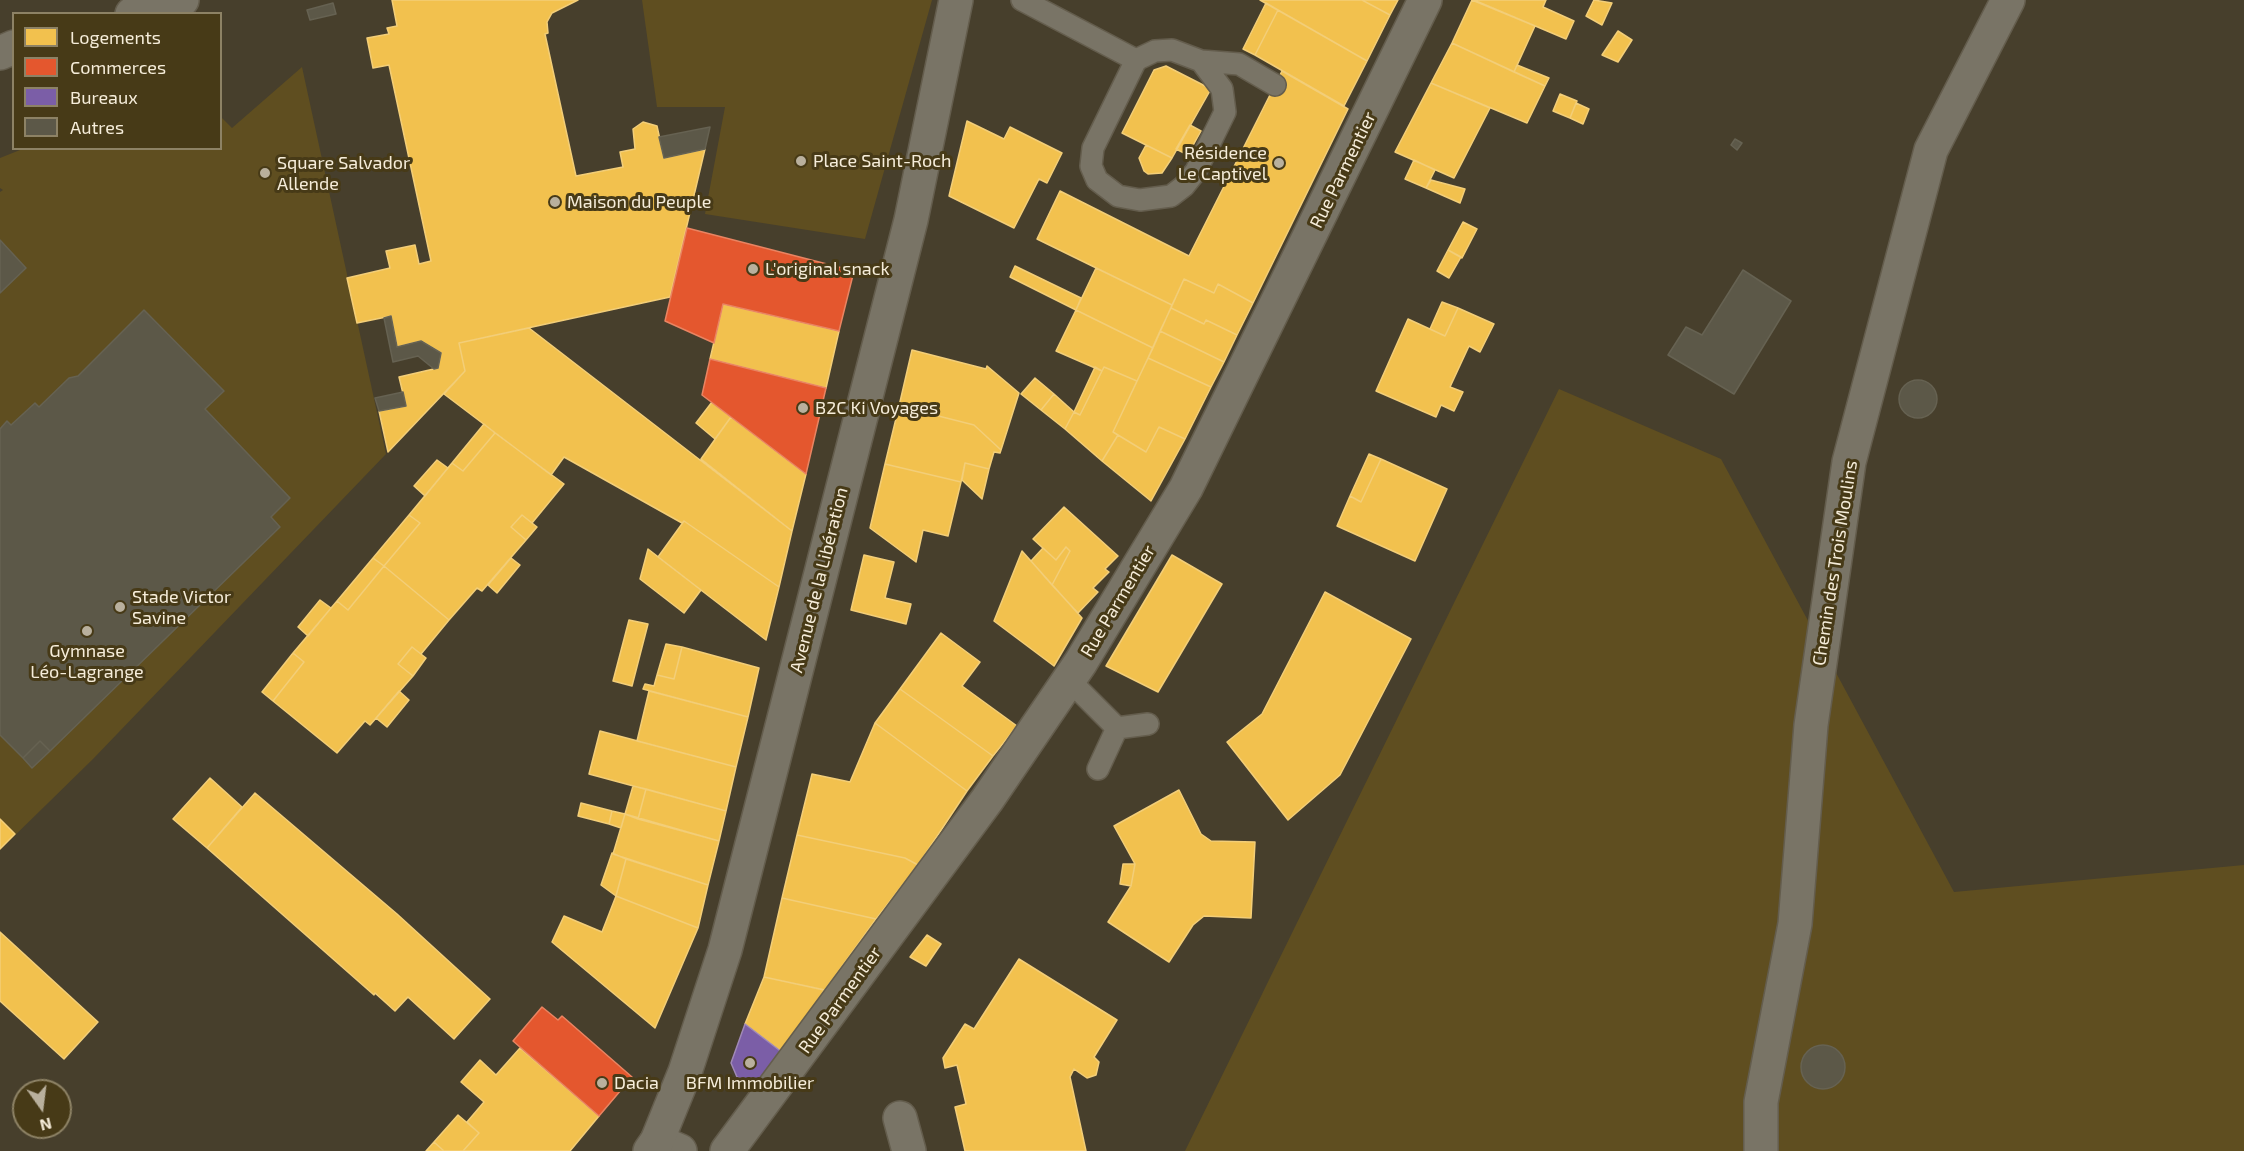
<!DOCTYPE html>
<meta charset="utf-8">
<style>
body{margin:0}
#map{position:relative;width:2244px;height:1151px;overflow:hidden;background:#473f2c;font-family:"Exo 2",sans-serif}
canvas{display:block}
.legend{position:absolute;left:12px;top:12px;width:210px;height:138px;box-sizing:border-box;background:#473a17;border:2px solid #8d8265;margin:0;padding:8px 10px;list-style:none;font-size:18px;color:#f6edda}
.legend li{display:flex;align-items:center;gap:12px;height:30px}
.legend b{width:30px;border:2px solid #8d8265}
.north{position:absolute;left:12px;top:1079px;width:60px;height:60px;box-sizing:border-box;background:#473a17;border:2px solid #8d8265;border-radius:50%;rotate:166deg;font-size:16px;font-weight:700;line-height:24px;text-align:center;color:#f6edda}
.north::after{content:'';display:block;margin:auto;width:21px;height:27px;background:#b9b09d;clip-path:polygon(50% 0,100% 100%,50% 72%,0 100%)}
</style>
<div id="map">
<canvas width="2244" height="1151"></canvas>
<ul class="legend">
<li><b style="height:16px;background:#f2c14e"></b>Logements</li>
<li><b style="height:16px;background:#e4572e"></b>Commerces</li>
<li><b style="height:16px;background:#7b5ea7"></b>Bureaux</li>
<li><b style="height:16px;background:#5c5848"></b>Autres</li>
</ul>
<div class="north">N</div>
</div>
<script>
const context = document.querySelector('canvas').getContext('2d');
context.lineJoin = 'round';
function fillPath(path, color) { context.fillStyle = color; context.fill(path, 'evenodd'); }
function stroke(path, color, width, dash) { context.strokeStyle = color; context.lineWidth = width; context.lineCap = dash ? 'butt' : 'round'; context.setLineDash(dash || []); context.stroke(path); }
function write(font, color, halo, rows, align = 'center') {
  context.font = font + ' "Exo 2",sans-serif'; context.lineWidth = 6; context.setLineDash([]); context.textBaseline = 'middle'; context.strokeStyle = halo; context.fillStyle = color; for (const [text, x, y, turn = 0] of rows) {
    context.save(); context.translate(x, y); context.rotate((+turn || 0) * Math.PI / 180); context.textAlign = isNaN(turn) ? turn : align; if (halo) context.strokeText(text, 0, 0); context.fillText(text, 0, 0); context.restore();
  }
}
fillPath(new Path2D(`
 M642,0h290l-67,239 -160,-25 20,-107h-68z
 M302,67l84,387 -293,305 -93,91v-658l3,-2 -3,-2v-30l25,-10h195l1,-31 11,11z
 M1559,389l162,70 233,433 290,-27v286h-1059z`), '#5f4e20');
const homes = new Path2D(`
 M392,0h186l-26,13 -5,9 1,11 -3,1 31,142 47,-9 -3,-15 15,-3 -2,-20 10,-7 14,4 7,32 41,-9 -35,148 -211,46 6,28 -77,81 -9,-41 27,-5 -7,-29 39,-9 3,-15 -20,-12 -24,6 -6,-31 -34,7 -10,-45 43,-10 -4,-17 29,-6 4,19 12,-3 -42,-196 -16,3 -6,-30 22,-4 -2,-6 10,-2z
 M1260,0h102l28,15 -23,46z
 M1362,0h36l-8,15z
 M1472,0l63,26 -21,46 -62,-29z
 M1474,0h72l-3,7 31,14 -8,18z
 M1594,0l18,3 -10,22 -16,-9z
 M1266,3l12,7 -23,45 -12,-6z
 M1278,10l89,51 -23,45 -89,-51z
 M1618,31l14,9 -14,22 -16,-7z
 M1452,43l93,43 -18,37 -96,-40z
 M1517,65l32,13 -4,8 -31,-14z
 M1166,66l45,23 -39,69 -50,-25 32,-63z
 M1282,71l66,38 -95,194 -35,-19 -4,9 -30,-14 -12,26 -135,-66 23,-48 129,65z
 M1431,83l59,25 -36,70 -59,-26z
 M1560,94l17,7 -7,17 -17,-7z
 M1576,103l13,6 -6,15 -13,-6z
 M967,121l37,18 6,-12 52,26 -15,30 -8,-4 -25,49 -65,-32z
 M1190,125l11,6 -10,18 -7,4 -8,-4z
 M1146,145l26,13 -10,15 -14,1 -4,-3 -5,-13z
 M1414,160l21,10 -9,18 -21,-9z
 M1431,180l34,9 -5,14 -34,-15z
 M1463,222l14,7 -15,29 -14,-8z
 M1448,250l13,7 -12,21 -12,-7z
 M1015,266l66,32 -5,12 -66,-33z
 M1096,268l76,37 -19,43 -77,-38z
 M1184,279l30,14 4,-9 35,19 -16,32 -31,-15 -2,4 -33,-16z
 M1442,302l16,6 -13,28 -15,-7z
 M723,304l116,27 -13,57 -116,-29z
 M1171,308l33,16 2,-4 31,15 -13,27 -64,-31z
 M1458,308l36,16 -14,28 -11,-6 -19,41 13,5 -9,19 -13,-6 -5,12 -60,-26 32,-72 37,17z
 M1076,310l77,38 -16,33 -33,-14 -2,4 -46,-20z
 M529,328l263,203 -13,56 -95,-66 -2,2 -118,-66 -13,18 -107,-81 21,-23 -6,-28z
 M1160,331l64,31 -13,25 -63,-29z
 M912,350l74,19 1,-3 32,27 -18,57 -27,-25 -75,-19z
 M1148,358l63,29 -26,52 -26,-12 -13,25 -33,-20z
 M1095,367l7,4 -22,44 -6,-3z
 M1104,367l33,14 -24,51 5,3 -16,26 -37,-32 9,-17 6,3z
 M1035,378l19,16 -13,16 -20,-16z
 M1054,394l20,18 -9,17 -24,-19z
 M712,402l19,15 -16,22 -19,-16z
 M899,406l75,19 27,25 -1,3 -6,-1 -5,17 -24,-6 -4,19 -76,-18z
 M731,417l75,57 -14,57 -91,-72z
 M484,424l11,9 -32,38 -11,-8z
 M1159,427l26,12 -34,62 -49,-40 16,-26 28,17z
 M495,433l69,51 -32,39 -10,-8 -11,12 15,13 -44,51 -5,-3 -28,32 -65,-54 36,-43 -11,-8 43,-52 11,8z
 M1369,454l12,5 -20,43 -11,-6z
 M1381,459l66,30 -32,72 -78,-35 13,-30 11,6z
 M437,460l11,8 -23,28 -11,-10z
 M965,463l24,6 -7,30 -20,-19z
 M885,464l76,18 -13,54 -25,-6 -7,32 -46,-34z
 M1064,507l54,49 -13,13 4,3 -16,16 5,4 -20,21 -26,-28 18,-34 -4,-4 -10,13 -23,-21z
 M409,515l11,8 -36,43 -11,-8z
 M522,515l15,12 -11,13 -15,-13z
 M684,521l95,66 -13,53 -108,-83z
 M1066,547l4,4 -18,34 -21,-24 12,-13 13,12z
 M648,549l53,41 -17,23 -44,-34z
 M1022,551l60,67 -28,48 -60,-45z
 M864,555l30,7 -9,36 26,6 -5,20 -55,-14z
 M1172,555l50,29 -64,108 -52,-26z
 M373,558l11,8 -36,44 -11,-9z
 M511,558l9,7 -23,28 -9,-8z
 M384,566l65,54 -28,34 -9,-7 -14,17 15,12 -43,49 -5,-4 -28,32 -64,-52 31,-39 -11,-9 44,-52 11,9z
 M1325,592l86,47 -71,136 -52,45 -61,-78 35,-28z
 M320,600l11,8 -23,28 -10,-9z
 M629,620l19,4 -16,62 -19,-5z
 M941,633l39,29 -18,24 55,40 -24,30 -93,-67z
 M666,644l16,3 -8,32 -17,-4z
 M412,647l14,11 -13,18 -15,-12z
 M682,647l77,21 -11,49 -105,-28 2,-5 9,2 3,-11 17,4z
 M293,653l11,9 -31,39 -11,-9z
 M900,689l93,67 -26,35 -92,-68z
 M399,691l10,9 -22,27 -11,-9z
 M649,691l99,26 -12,50 -99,-26z
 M875,723l92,68 -49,74 -13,-7 -108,-23 15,-61 38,8z
 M600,731l136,36 -10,44 -137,-37z
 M210,778l32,29 -35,41 -34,-29z
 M633,786l13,3 -8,30 -13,-5z
 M646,789l80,22 -7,30 -81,-22z
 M1179,790l22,44 10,7 44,1 -4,76 -47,-2 -11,9 -24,37 -61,-40 23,-36 4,-22 -21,-38z
 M255,793l142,121 93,85 -36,40 -46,-42 -13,14 -20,-18 -1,2 -167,-147z
 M581,803l31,8 -3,13 -31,-8z
 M612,811l13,3 -4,14 -12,-4z
 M625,814l94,27 -11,44 -95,-31z
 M0,819l15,15 -15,15z
 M797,835l108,23 13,7 -42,54 -94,-21z
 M612,853l14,6 -10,37 -15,-11z
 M626,859l82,26 -10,43 -82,-32z
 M1123,864h12l-4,22 -11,-2z
 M616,896l82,32 -43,100 -103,-86 12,-26 38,16z
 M782,898l94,21 -51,71 -61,-13z
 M0,932l98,90 -34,37 -64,-58z
 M927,935l14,9 -15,22 -16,-9z
 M1019,959l98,61 -23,37 5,5 -3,13 -9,3 -13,-9 -4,8 16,74h-121l-10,-44 11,-3 -9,-39 -12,3 -2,-10 22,-34 9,5z
 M764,977l60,13 -11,22 -30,41 -38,-29z
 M520,1048l79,68 -29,35h-107l16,-18 -12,-11 17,-20 -23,-20 19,-22 16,15z
 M458,1115l21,18 -16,18h-19l-10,-9z
 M434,1142l10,9h-18z`);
fillPath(homes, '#f2c14e');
stroke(homes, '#f3ce78', 1.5);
const shops = new Path2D(`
 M687,228l167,43 -15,60 -116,-27 -9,39 -49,-22z
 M710,359l116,29 -20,86 -104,-79z
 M542,1007l16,13 4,-4 70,61 -33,39 -86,-75z`);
fillPath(shops, '#e4572e');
stroke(shops, '#e98462', 1.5);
const offices = new Path2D(`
 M745,1024l38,29 -25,31 -11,-1 -10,-6 -6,-14z`);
fillPath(offices, '#7b5ea7');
stroke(offices, '#a089b6', 1.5);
const building = new Path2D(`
 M333,3l3,11 -26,6 -3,-10z
 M710,127l-5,22 -41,9 -5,-21z
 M1735,139l7,4 -5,7 -6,-5z
 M0,240l26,28 -26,25z
 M1743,270l48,31 -57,93 -66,-39 18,-28 16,8z
 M144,310l80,81 -19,18 85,89 -19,19 9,10 -230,224 -10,-10 -17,17 -23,-23v-306l7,-8 4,4 24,-22 4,4 30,-29 9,-2z
 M391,316l6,31 24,-6 20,12 -3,15 -4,1 -16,-13 -25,6 -9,-44z
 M1899 399a19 19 0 1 1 38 0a19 19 0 1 1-38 0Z
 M403,392l3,14 -27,5 -4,-13z
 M40,741l10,10 -18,17 -9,-10z
 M1801 1067a22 22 0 1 1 44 0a22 22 0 1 1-44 0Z`);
fillPath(building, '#5c5848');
stroke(building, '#666252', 1.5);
const service = new Path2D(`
 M1022,0l114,60
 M1172,50l29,11 21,28 3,23 -29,59 -12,15 -13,10 -31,4 -22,-4 -21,-16 -6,-14 2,-18 43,-88 19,-9z
 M1201,61l38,3 36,21
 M1069,680l48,48 -19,41
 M1117,728l31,-4`);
const minor = new Path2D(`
 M900,1118l9,33
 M657,1141l23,10
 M727,1151l260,-351 94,-138 105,-174 239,-488
 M1761,1151v-49l34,-178 16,-199 38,-263 82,-312 77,-150`);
const tertiary = new Path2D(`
 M132,14l50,-14
 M0,53l14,-6`);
const secondary = new Path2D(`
 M650,1151l7,-10 28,-69 40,-122 186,-730 45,-220`);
stroke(service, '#645d4d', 24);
stroke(minor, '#645d4d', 36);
stroke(tertiary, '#645d4d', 36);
stroke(secondary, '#645d4d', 36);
stroke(service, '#797466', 21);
stroke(minor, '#797466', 33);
stroke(tertiary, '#797466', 33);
stroke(secondary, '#797466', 33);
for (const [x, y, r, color] of [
 [801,161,6,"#b9b09d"],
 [1279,163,6,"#b9b09d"],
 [265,173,6,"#b9b09d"],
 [555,202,6,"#b9b09d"],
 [753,269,6,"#b9b09d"],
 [803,408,6,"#b9b09d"],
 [120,607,6,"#b9b09d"],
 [87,631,6,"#b9b09d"],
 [750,1063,6,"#b9b09d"],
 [602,1083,6,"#b9b09d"]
]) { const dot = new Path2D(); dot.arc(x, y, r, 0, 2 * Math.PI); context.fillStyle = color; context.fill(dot); stroke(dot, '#473a17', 2); }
write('18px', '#f6edda', '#473a17', [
 ["Résidence",1267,153,"right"],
 ["Le Captivel",1267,174,"right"],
 ["Place Saint-Roch",813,161],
 ["Square Salvador",277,163],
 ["Allende",277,184],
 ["Maison du Peuple",567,202],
 ["L'original snack",765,269],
 ["B2C Ki Voyages",815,408],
 ["Stade Victor",132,597],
 ["Savine",132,618],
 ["Gymnase",87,651,"center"],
 ["Léo-Lagrange",87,672,"center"],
 ["Dacia",614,1083],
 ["BFM Immobilier",750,1083,"center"]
], 'left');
write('18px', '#f6edda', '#473a17', [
 ["Rue Parmentier",1343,170,-64],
 ["Chemin des Trois Moulins",1835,563,-81],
 ["Avenue de la Libération",819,580,-76],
 ["Rue Parmentier",1118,601,-59],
 ["Rue Parmentier",840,1000,-54]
]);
</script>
